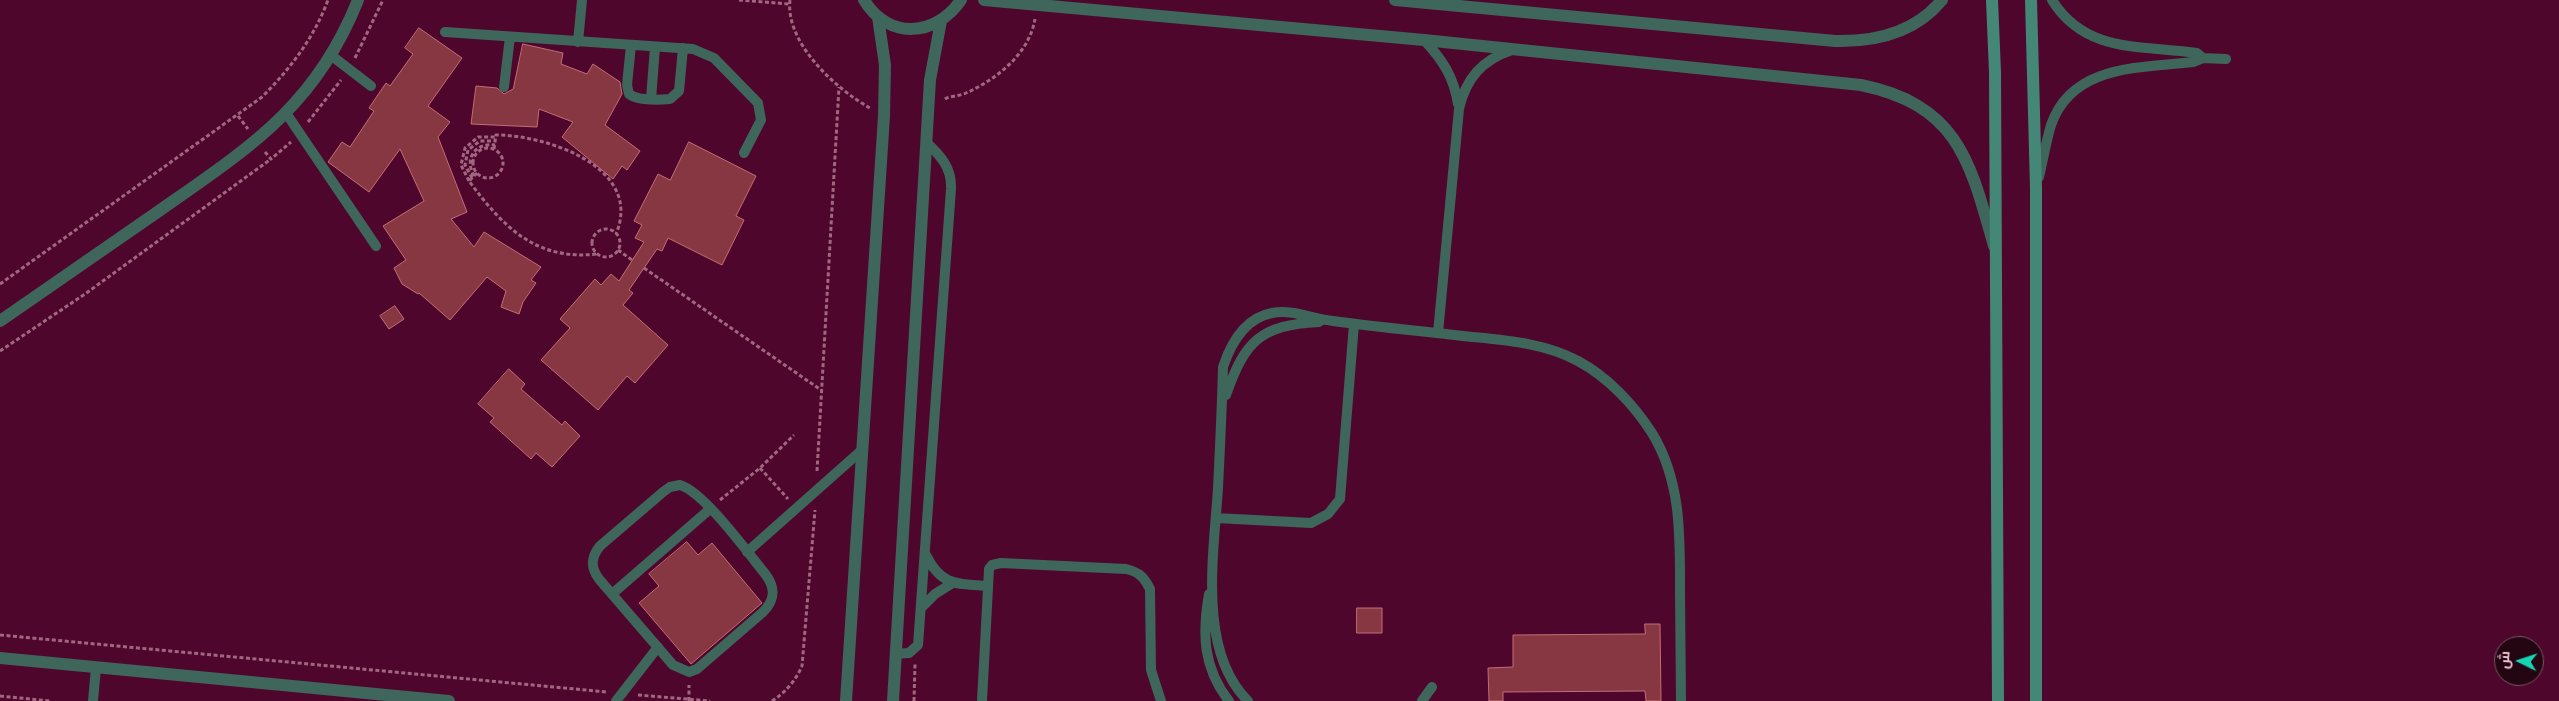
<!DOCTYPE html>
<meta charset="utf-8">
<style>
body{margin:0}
#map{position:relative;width:2559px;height:701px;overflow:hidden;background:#4f062c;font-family:"Varela Round",Cairo,sans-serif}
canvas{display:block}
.north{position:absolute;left:2494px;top:636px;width:50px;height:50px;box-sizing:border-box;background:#240613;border:1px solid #765361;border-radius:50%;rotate:274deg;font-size:14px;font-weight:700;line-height:20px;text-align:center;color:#f2c6d5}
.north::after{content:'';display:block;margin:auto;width:18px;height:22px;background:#17d5b3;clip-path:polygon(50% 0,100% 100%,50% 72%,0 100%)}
</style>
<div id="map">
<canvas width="2559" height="701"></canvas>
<div class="north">ش</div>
</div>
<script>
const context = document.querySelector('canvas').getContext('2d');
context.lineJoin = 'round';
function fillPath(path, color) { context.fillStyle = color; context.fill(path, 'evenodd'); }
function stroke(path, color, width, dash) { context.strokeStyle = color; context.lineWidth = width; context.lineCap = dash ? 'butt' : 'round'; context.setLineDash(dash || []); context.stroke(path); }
const building = new Path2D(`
 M419,28l43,30 -34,48 22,16 -12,15 29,75 -16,7 23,28 10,-15 57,35 -10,13 5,3 -13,19 -4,12 -18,-7 5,-16 -19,-14 -37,43 -31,-27 -1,1 -16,-10 -8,-16 12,-8 -23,-34 41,-25 -24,-52 -31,43 -41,-30 14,-20 8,5 24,-36 -5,-3 17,-25 4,3 23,-32 -8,-6z
 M523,44l40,9 -2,11 26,10 6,-10 27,18 2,12 -17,31 35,26 -13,19 -5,-4 -9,13 -51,-42 11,-15 -34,-13 -2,18 -66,-3 5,-38 21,2 7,6 9,-5z
 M689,142l67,34 -20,40 8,4 -22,45 -54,-27 -6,13 -5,-2 -28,41 4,3 -10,12 45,40 -33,38 -8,-7 -29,34 -57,-50 29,-32 -10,-9 35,-40 6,6 10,-11 8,7 25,-39 -9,-4 7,-13 -8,-4 24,-47 12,6z
 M395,306l9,13 -15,10 -9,-13z
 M509,369l16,15 -4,5 41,36 3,-4 15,15 -28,31 -16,-14 -5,6 -41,-37 4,-4 -16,-14z
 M687,542l11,13 14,-12 50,60 -71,61 -52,-61 20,-17 -10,-12z
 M1357,608h25v25h-25z
 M1645,624h15l1,77h-15l-1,-10 -142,1v9h-14l-1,-33 25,-1v-32l132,-1z`);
fillPath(building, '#863741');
stroke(building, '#c36e75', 1);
stroke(new Path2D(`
 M739,0l50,4
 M790,0c-5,43 46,89 80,108
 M355,58l28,-58
 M945,99c4,-3 15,-3 21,-6 31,-14 63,-39 69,-74
 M238,116l10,13
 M308,122l33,-42
 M473 163a15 15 0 1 1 30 0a15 15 0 1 1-30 0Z
 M494,149l2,-14c50,0 148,32 120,99
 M265,152l6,7 20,-17
 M477,173l-8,8c34,46 67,80 128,73
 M474,176c-10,-17 1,-34 21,-31
 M472,178l-7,-13 3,-15 12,-9h15
 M469,181l-8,-16 4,-17 13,-11h18
 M592 243a14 14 0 1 1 28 0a14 14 0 1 1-28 0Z
 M618,250l14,10
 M644,268l177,122
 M0,284l262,-187c28,-28 52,-59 66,-97
 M0,351l85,-57 186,-135
 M760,468l28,31
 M817,471l22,-384
 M720,500l40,-32 34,-33
 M0,635l607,57
 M638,695l72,6
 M0,696l50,5
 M689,701v-16
 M772,701c13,-8 24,-21 30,-35l13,-156
 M914,701l1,-37`), '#a16781', 3, [4, 2.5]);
stroke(new Path2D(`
 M2052,0c34,54 89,45 145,53l6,5
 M445,32l248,17 21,9 44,45 3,17 -17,33
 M1424,40c18,19 30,37 34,64
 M578,42l4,-42
 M631,45l-4,40 2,9c9,7 29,6 41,5l9,-8 4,-43
 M332,56l39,30
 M504,87l6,-50
 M651,99l4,-52
 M286,113l90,133
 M2039,177c4,-17 7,-35 12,-52 21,-61 90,-57 142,-63l10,-4 23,1
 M1438,333l21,-224c7,-31 23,-49 53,-59
 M1226,395c19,-54 34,-70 93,-73
 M680,485c24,7 68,68 86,90 10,14 9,25 -3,37l-66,57 -8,3 -16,-7 -74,-86c-9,-12 -8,-22 1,-33l63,-54 7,-5z
 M1216,518l95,5 17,-9 12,-15 14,-175
 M747,552l115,-102
 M926,555c15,31 31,29 62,31
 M612,594l98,-85
 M1209,594c-7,40 -6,74 20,107
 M921,608l14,-14 16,-10
 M895,654l14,-1 9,-8 33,-456c1,-21 -10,-33 -25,-47
 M93,701l3,-33
 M616,701l42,-54
 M982,701l7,-132 3,-4 9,-2 125,6c13,3 18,8 24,20l1,81 10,31
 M1248,701c-51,-50 -34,-148 -30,-213 2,-40 4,-81 5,-121 8,-24 22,-49 49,-54 21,-4 41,6 61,8 43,6 87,10 130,15 39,4 80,6 115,25 30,16 56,44 74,72 30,49 28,105 28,160 0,36 1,72 1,108
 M1422,701l10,-14`), '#3e665b', 10);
stroke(new Path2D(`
 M864,0c24,40 72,37 97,0
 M984,0l440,40 437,45c97,20 109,76 133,161
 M1395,0l440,41c39,1 80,-8 107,-41
 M0,321c52,-36 104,-72 156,-108 91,-64 159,-105 202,-213
 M0,658l449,43
 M846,701l38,-585 1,-51 -7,-48
 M893,701l37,-621 11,-59`), '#3e665b', 12);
stroke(new Path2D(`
 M1992,0l3,72 3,629
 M2031,0l5,188v513`), '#458777', 12);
</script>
